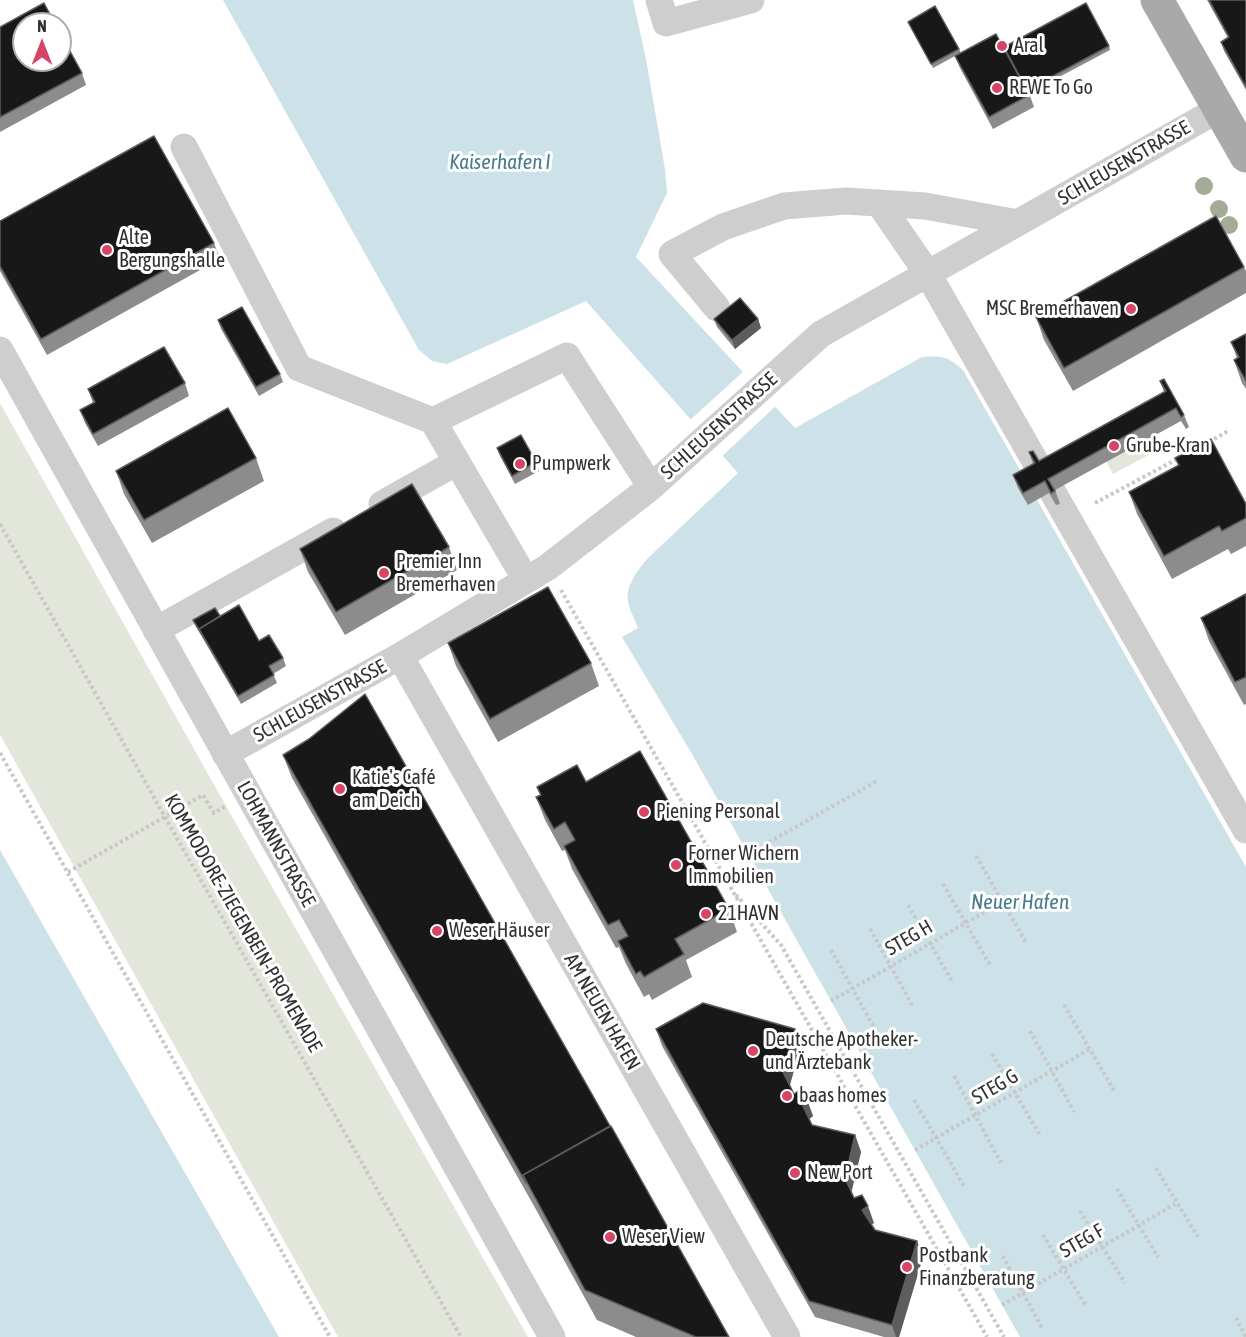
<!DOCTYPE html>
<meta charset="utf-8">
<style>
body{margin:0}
#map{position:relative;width:1246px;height:1337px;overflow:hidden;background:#fff;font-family:"Asap Condensed",sans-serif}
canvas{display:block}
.north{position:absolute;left:12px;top:12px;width:60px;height:60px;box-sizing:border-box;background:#fff;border:2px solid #adadad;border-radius:50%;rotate:0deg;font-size:16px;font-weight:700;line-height:24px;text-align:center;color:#313131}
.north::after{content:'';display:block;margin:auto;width:21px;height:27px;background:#d64466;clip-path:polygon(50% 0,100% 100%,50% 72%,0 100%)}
</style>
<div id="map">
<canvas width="1246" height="1337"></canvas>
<div class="north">N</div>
</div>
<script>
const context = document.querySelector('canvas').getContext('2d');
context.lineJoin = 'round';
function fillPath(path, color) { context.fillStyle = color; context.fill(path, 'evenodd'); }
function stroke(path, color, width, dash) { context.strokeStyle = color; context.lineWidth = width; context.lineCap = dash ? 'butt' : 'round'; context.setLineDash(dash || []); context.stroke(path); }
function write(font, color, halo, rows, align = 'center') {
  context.font = font + ' "Asap Condensed",sans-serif'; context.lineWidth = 6; context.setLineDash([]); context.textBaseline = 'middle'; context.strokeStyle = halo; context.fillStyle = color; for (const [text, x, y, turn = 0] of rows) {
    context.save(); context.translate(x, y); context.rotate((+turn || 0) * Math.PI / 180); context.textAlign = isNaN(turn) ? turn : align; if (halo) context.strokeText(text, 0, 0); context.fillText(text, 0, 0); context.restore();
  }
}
fillPath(new Path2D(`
 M0,403l213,380 315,554h-190l-338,-602z
 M1141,409l21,39 -49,26 -21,-39z`), '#e3e7db');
fillPath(new Path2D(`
 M223,0h410l13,59 19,110 2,24 -31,64 159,171 127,-71c21,-1 25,-1 41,13l283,497v470h-226l-328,-583 -70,-117 16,-9c-3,-9 -9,-18 -10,-27 -3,-14 11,-33 20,-43l90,-85 -152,-172 -139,63 -15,-3 -13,-11z
 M0,850l279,487h-279z`), '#cce2e8');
fillPath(new Path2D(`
 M745,370l32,35 -57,53 -32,-36z`), '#fff');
stroke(new Path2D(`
 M1209,442l19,-11
 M1095,503l84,-45
 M0,524l165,293 296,520
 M561,590l426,747
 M0,753l330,584
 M748,854l129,-73
 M976,856l51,88
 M68,872l135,-77 11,18 12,-7
 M943,884l47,81
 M736,895l45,50 223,392
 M908,905l45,78
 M870,929l42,76
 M831,950l45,81
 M831,1001l171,-99
 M1064,1005l51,87
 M1030,1031l44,81
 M992,1054l48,81
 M954,1076l47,87
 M914,1100l50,86
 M915,1150l175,-101
 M1156,1168l42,69
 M1117,1189l41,68
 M1080,1211l45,72
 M1043,1235l43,71
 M1003,1256l39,72
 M1002,1305l175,-102
 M1236,1318l10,19`), '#c8c8c8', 4, [3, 3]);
stroke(new Path2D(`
 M659,0l7,23 85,-23
 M184,147l115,221 134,53 93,159
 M879,203l49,71 318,556
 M717,308l-45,-54 51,-27 61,-21 62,-5 79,5 93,17
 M0,350l552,987
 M433,421l134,-65 84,131
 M382,504l75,-42
 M156,630l177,-99
 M400,656l387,681
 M225,754l175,-98 148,-89 103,-80 170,-153 398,-225`), '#cecece', 27);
stroke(new Path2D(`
 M1157,0l89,156`), '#a9a9a9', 33);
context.fillStyle = '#a4ac97';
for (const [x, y] of [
 [1204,186],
 [1219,209],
 [1229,225]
]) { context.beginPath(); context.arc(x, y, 9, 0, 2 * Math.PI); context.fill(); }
fillPath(new Path2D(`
 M1207,0h39v90l-22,-39 -3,-9 7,-4z
 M908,22l51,27 2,4 43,-6 105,-1 1,4 -81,43 5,14 -41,22 -33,-61 -5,-12 -22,12z
 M0,27l82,46 4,12 -86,47z
 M0,221l214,22 6,16 -173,96 -47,-84z
 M1244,267l2,4v22l-173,98 -29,-51 -8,-23z
 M714,319h44l3,9 -26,21 -18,-22z
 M218,320l62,54 3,8 -24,14 -38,-67z
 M1246,334v55l-4,-6 -8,-23 3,-2 -6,-16z
 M1160,381l24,34 5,12 -3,2 -5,-8 -126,69 5,14 -4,1 -7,-12 -21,12 -10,-17 -5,-13 20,-11 -4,-12 10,9 125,-69z
 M185,383l4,13 -91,50 -13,-23 -5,-13 13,-7 -5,-14z
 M497,448l39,14 3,9 -24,13 -15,-28z
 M256,458l8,23 -112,62 -28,-49 -8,-23z
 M1175,458l71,46v42l-15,8 -3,-5 -56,30 -35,-65 -8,-22 49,-26z
 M449,547l8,23 -112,65 -37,-63 -8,-23z
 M1246,593v111l-2,1 -35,-64 -8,-23z
 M220,616l39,25 24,17 3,8 -13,8 4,9 -36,21 -46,-79 -2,-5z
 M448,643l143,20 8,23 -101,56 -42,-76z
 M283,755l446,582h-93l-39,-17 -63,-114 -242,-428z
 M586,782l143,127 8,23 -51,28 6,17 -40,23 -3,-6 -5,3 -18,-33 -7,-17 -3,1 -44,-79 -7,-19 -3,1 -17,-31 -9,-23 4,-2 -3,-8z
 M656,1029h139l6,16 -11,40 4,9 13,6 6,16 -4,3 3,6 43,10 6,17 -10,40 3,6 20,25 -3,1 4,6 42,11 6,16 -24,80h-15l-69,-20 -153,-271z`), '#8c8c8c');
fillPath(new Path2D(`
 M758,319l3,9 -26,21 -3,-9z
 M795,1029l6,16 -12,43 -6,-16z
 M807,1100l6,16 -5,4 -6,-16z
 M855,1135l6,17 -10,42 -6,-16z
 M868,1206l6,17 -7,4 -5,-17z
 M917,1241l6,16 -24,80h-3l-4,-12z`), '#5d5d5d');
const building = new Path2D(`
 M1209,0h37v87l-25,-45 8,-5z
 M44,3l11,21h-31v36h36v-27l22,40 -82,44v-90z
 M1086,3l23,43 -82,44 -23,-43z
 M935,6l24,43 -28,15 -23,-42z
 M996,34l33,61 -40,22 -34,-61z
 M154,136l60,107 -173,96 -41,-73v-45z
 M1216,216l28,51 -180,101 -28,-51z
 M740,298l18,21 -26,21 -18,-21z
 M242,307l38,67 -24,13 -38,-67z
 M1246,334v47l-12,-21 5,-3 -8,-15z
 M164,347l21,36 -92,51 -13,-24 15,-8 -7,-13z
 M1164,379l20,36 -3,2 -5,-9 -128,71 7,12 -4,2 -6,-12 -22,12 -10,-18 22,-12 -6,-11 4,-1 6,10 127,-70 -6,-10z
 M228,408l28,50 -112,62 -28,-49z
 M521,435l15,27 -24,14 -15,-28z
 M1211,439l35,65v14l-24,13 -3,-5 -55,30 -35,-64 50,-27 -4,-7z
 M412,484l37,63 -113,65 -36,-63z
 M548,587l43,76 -101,56 -42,-76z
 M1246,594v83l-11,5 -34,-64z
 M239,605l20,36 10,-6 14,23 -14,8 5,9 -36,21 -39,-67z
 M215,608l5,8 -21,13 2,4 -8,-13z
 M365,694l245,432 -87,49 3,8 -243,-428 26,-16z
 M640,751l89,158 -54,30 9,15 -40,23 -4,-6 -4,3 -18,-33 10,-5 -9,-16 -11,5 -44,-79 11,-6 -10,-18 -11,7 -18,-32 5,-2 -4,-8 40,-22 9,17z
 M703,1003l92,26 -12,43 11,22 7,-5 6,11 -5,4 10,21 43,10 -10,43 9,20 8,-3 6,11 -6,4 13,20 42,11 -25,84 -83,-24 -153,-272z
 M611,1126l118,211h-33l-111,-47 -62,-115z`);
fillPath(building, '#181818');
stroke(building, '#5d5d5d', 1.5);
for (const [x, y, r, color] of [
 [1002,46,6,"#d64466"],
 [997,88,6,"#d64466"],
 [107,250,6,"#d64466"],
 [1131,309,6,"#d64466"],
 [1114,446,6,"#d64466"],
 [520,464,6,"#d64466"],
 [384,573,6,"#d64466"],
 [340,789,6,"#d64466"],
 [644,812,6,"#d64466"],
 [676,865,6,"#d64466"],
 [706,914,6,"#d64466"],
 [437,931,6,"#d64466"],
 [753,1051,6,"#d64466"],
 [787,1096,6,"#d64466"],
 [795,1173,6,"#d64466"],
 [610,1237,6,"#d64466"],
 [907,1267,6,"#d64466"]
]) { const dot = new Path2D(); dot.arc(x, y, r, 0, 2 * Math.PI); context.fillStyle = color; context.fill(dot); stroke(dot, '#fff', 2); }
write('20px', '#313131', '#fff', [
 ["Aral",1014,46],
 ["REWE To Go",1009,88],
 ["Alte",119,238],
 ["Bergungshalle",119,261],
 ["MSC Bremerhaven",1119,309,"right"],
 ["Grube-Kran",1126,446],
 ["Pumpwerk",532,464],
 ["Premier Inn",396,562],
 ["Bremerhaven",396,585],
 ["Katie's Café",352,778],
 ["am Deich",352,801],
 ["Piening Personal",656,812],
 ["Forner Wichern",688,854],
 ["Immobilien",688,877],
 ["21HAVN",718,914],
 ["Weser Häuser",449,931],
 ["Deutsche Apotheker-",765,1040],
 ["und Ärztebank",765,1063],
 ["baas homes",799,1096],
 ["New Port",807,1173],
 ["Weser View",622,1237],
 ["Postbank",919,1256],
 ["Finanzberatung",919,1279]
], 'left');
write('20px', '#313131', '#fff', [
 ["SCHLEUSENSTRASSE",1124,163,-30],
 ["SCHLEUSENSTRASSE",719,426,-42],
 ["SCHLEUSENSTRASSE",320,701,-29],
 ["LOHMANNSTRASSE",276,844,61],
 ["KOMMODORE-ZIEGENBEIN-PROMENADE",243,923,60],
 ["STEG H",909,938,-30],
 ["AM NEUEN HAFEN",602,1012,60],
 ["STEG G",995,1087,-30],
 ["STEG F",1082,1241,-30]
]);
write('italic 21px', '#457c8d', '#fff', [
 ["Kaiserhafen I",500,162],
 ["Neuer Hafen",1020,902]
]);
</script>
